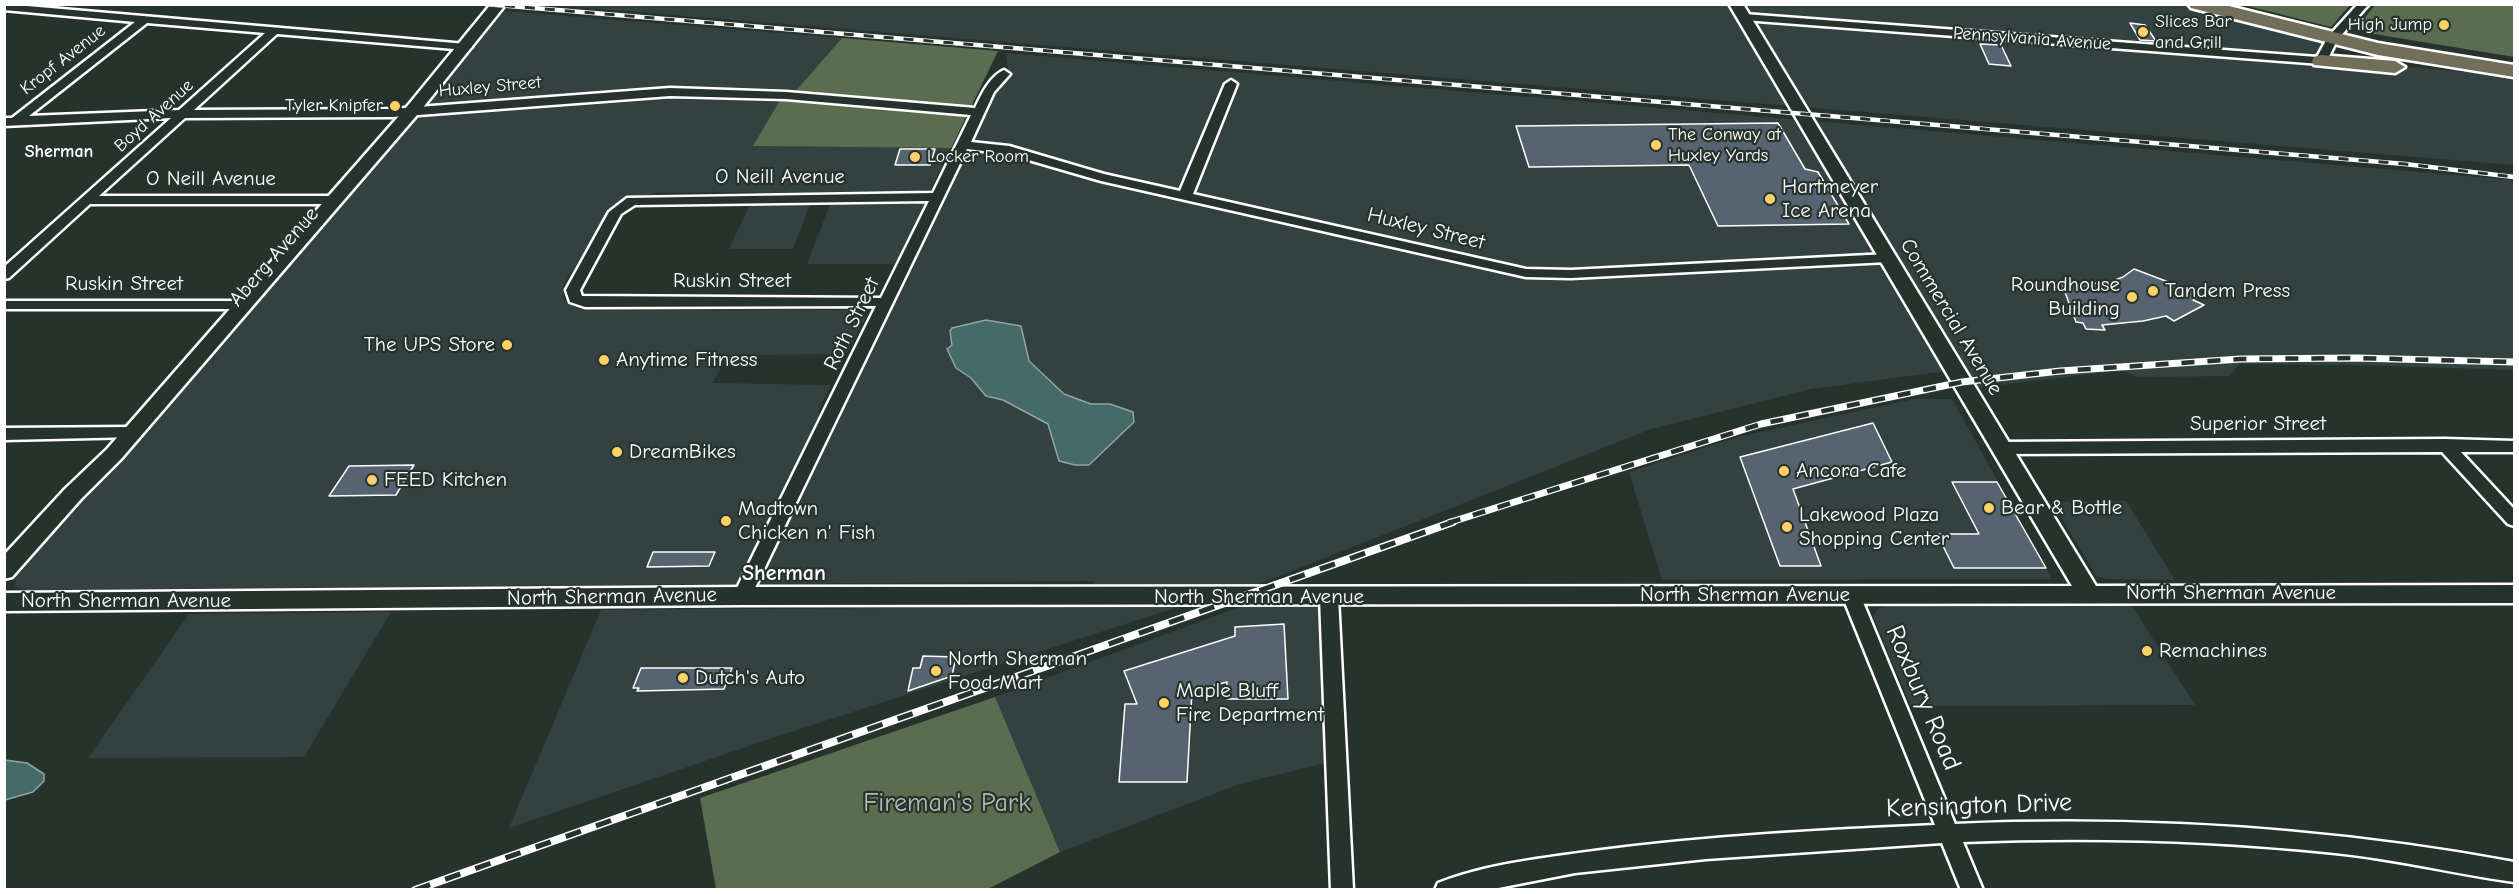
<!DOCTYPE html>
<style>
body{margin:0}
#map{position:relative;width:2519px;height:894px;overflow:hidden;background:#26332d;font-family:"Comic Neue",sans-serif}
canvas{display:block}
.frame{position:absolute;inset:0;border:6px solid #fff;pointer-events:none}
</style>
<div id="map">
<canvas width="2519" height="894"></canvas>
<div class="frame"></div>
</div>
<script>
const context = document.querySelector('canvas').getContext('2d');
context.lineJoin = 'round';
function fillPath(path, color) { context.fillStyle = color; context.fill(path, 'evenodd'); }
function stroke(path, color, width, dash) { context.strokeStyle = color; context.lineWidth = width; context.lineCap = dash ? 'butt' : 'round'; context.setLineDash(dash || []); context.stroke(path); }
function write(font, color, halo, rows, align = 'center') {
  context.font = font + ' "Comic Neue",sans-serif'; context.lineWidth = 4.5; context.setLineDash([]); context.textBaseline = 'middle'; context.strokeStyle = halo; context.fillStyle = color; for (const [text, x, y, turn = 0] of rows) {
    context.save(); context.translate(x, y); context.rotate((+turn || 0) * Math.PI / 180); context.textAlign = isNaN(turn) ? turn : align; if (halo) context.strokeText(text, 0, 0); context.fillText(text, 0, 0); context.restore();
  }
}
fillPath(new Path2D(`
 M1736,4l8,13 374,28v-4l-359,-27 -7,-2 -5,-7h450l135,34 -10,21 192,16v89l-1963,-160z
 M504,11l338,27 -47,54 -104,-4 -5,8 94,4 -26,46 197,2 -24,48 10,1 52,-106 19,-23 -2,-15 1508,127v190l-157,-5 -118,-1 -9,12 -93,1 -15,-7 -156,19 -12,-19 -143,19 -160,40 -425,168 -133,-1 1,-15 -1069,9 -10,-3 1,-11zM756,192l-27,57h64l22,-57h20l-28,72h97l-71,145 8,5 -24,-1 14,-28 -119,-2 17,-28 117,-1 20,-37 -3,-7 -280,-1 -12,-3 -8,-7 1,-15 47,-75 9,-8 37,-8z
 M1914,399h38l100,180 -390,1 -33,-108 109,-35z
 M2126,501l49,79 -68,-1 -11,-3 -44,-74z
 M1267,597h62l8,163 -97,24 -180,68 -65,-155z
 M1181,606l-409,132 -263,90 92,-218z
 M1891,606h241l63,99 -284,1 -37,-87v-5l5,-6z
 M391,612l-87,145 -216,1 101,-144z`), '#344141');
fillPath(new Path2D(`
 M2244,5h106l-19,22z
 M2375,5h139v52l-146,-24 -6,-4 -2,-5z
 M842,38l156,13 -47,97 -198,-2 27,-46 7,1z
 M995,697l65,155 -72,37h-272l-16,-91z`), '#5b6d50');
const water = new Path2D(`
 M986,320l35,6 8,35 35,33 27,10h19l23,8 1,10 -45,43h-14l-16,-4 -11,-37 -45,-24 -17,-4 -15,-18 -15,-10 -9,-19 5,-4 -2,-14 2,-3z
 M5,760l22,3 17,11v7l-11,11 -28,8z`);
fillPath(water, '#456a68');
stroke(water, '#8fa6a4', 1.5);
const building = new Path2D(`
 M2130,23l15,2 11,16 -16,-1z
 M1980,44l21,1 10,21 -22,-2z
 M1778,123l27,46 13,3 31,52 -131,2 -29,-61 -160,2 -13,-41z
 M900,149h35l-5,16h-35z
 M2134,269l66,25 -7,6 11,5 -30,16 -8,-5 -23,5 -41,4 3,5 -19,-1 -3,-6 -7,-1 -14,-38 45,-1 16,-6z
 M1873,423l19,39 -99,27 28,77h-41l-40,-109z
 M414,465l-18,30 -67,1 20,-30z
 M1952,482h45l49,86h-92l-17,-34h42z
 M653,552h62l-6,14 -62,1z
 M1284,624l4,75h-61v-17l-35,9 -5,91h-68l6,-78h12l-13,-33 111,-35v-9z
 M923,656l33,1 -4,19 -44,15 5,-23h7z
 M641,668h91l-8,21 -87,2 2,-3h-6z`);
fillPath(building, '#566370');
stroke(building, '#fff', 1.5);
const minor = new Path2D(`
 M4,4l462,40 6,3 -6,3 -189,-16 -83,76 198,-1 278,-21 116,4 189,16c6,-13 15,-32 29,-38l6,4 -16,18 -23,50 38,4 95,28 76,17 45,-107 6,-4 6,4 -44,110 333,75 45,1 317,-16 7,4 -7,4 -317,16 -45,-1 -425,-96 -93,-27 -41,-5 -216,447 -2,5h-14l-2,-5 143,-290 -291,1 -15,-5 -4,-12 43,-78 18,-14 306,-5 38,-78 -185,-16 -116,-3 -278,21 -207,1 -86,78h235l7,4 -7,4h-244l-81,74 -5,1v-12l167,-149 -167,8v-8h8l123,-96 -131,-12zM147,23l118,10 -86,77 -150,6zM929,201l-48,97 -299,-2 -2,-6 41,-76 14,-9z
 M2358,4h11l-32,36 -10,21 -6,3 -577,-44 -6,-3 6,-3 573,43 11,-20z
 M4,301h240l7,4 -7,4h-240z
 M132,427l6,2 2,4 -2,4 -134,3v-12z
 M2445,439l69,2v11h-53l53,57v17l-6,-2 -66,-72 -441,2 -8,-6 8,-6z
 M1851,588l6,2 3,5 95,229c188,-8 374,4 559,38v20c-59,-8 -118,-23 -179,-29 -123,-13 -248,-16 -372,-11l20,48h-22l-19,-47 -236,16 -131,14 -87,17h-53l3,-7c49,-19 105,-25 156,-32 113,-15 227,-21 341,-26l-93,-230 3,-5z
 M1329,590l7,2 2,5 15,293h-22l-11,-293 2,-5z`);
const tertiary = new Path2D(`
 M491,4h15l-89,111 -296,344 -40,40 -69,78 -8,2v-24l61,-66 42,-40 298,-340z
 M1729,4h14l353,582 418,-1v18l-1772,2 -738,6v-18l738,-6 1330,-1z`);
const primary = new Path2D(`
 M2188,4h33l157,39 136,22v12l-136,-22 -187,-47z
 M2321,55l74,6 10,6 -10,6 -81,-8 -2,-4 2,-4z`);
stroke(minor, '#fff', 5);
stroke(tertiary, '#fff', 5);
stroke(primary, '#fff', 5);
fillPath(minor, '#26332d');
fillPath(tertiary, '#26332d');
fillPath(primary, '#716e59');
const railFar2 = new Path2D(`
 M485,4l1920,160 109,13`);
const railFar1 = new Path2D(`
 M1448,523l313,-99 201,-42 98,-11 181,-12 115,-1 158,4`);
const rail = new Path2D(`
 M415,890l1038,-368`);
stroke(railFar2, '#fff', 4.5);
stroke(railFar1, '#fff', 7);
stroke(rail, '#fff', 8);
stroke(railFar2, '#26332d', 3, [10]);
stroke(railFar1, '#26332d', 4.5, [13]);
stroke(rail, '#26332d', 5, [16]);
for (const [x, y, r, color] of [
 [2444,25,6,"#ffd166"],
 [2143,32,6,"#ffd166"],
 [395,106,6,"#ffd166"],
 [1656,145,6,"#ffd166"],
 [915,157,6,"#ffd166"],
 [1770,199,6,"#ffd166"],
 [2153,291,6,"#ffd166"],
 [2132,297,6,"#ffd166"],
 [507,345,6,"#ffd166"],
 [604,360,6,"#ffd166"],
 [617,452,6,"#ffd166"],
 [1784,471,6,"#ffd166"],
 [372,480,6,"#ffd166"],
 [1989,508,6,"#ffd166"],
 [726,521,6,"#ffd166"],
 [1787,527,6,"#ffd166"],
 [2147,651,6,"#ffd166"],
 [936,671,6,"#ffd166"],
 [683,678,6,"#ffd166"],
 [1164,703,6,"#ffd166"]
]) { const dot = new Path2D(); dot.arc(x, y, r, 0, 2 * Math.PI); context.fillStyle = color; context.fill(dot); stroke(dot, '#26332d', 2); }
write('18px', '#fff', '#26332d', [
 ["Slices Bar",2155,22],
 ["and Grill",2155,43],
 ["High Jump",2432,25,"right"],
 ["Tyler Knipfer",383,106,"right"],
 ["The Conway at",1668,135],
 ["Huxley Yards",1668,156],
 ["Locker Room",927,157]
], 'left');
write('18px', '#fff', '#26332d', [
 ["Pennsylvania Avenue",2032,39,4],
 ["Kropf Avenue",63,60,-38],
 ["Huxley Street",490,87,-5],
 ["Boyd Avenue",154,116,-42]
]);
write('bold 18px', '#fff', '#26332d', [
 ["Sherman",59,152]
]);
write('21px', '#fff', '#26332d', [
 ["O Neill Avenue",780,177],
 ["O Neill Avenue",211,179],
 ["Huxley Street",1426,229,14],
 ["Aberg Avenue",274,257,-49],
 ["Ruskin Street",732,281],
 ["Ruskin Street",124,284],
 ["Commercial Avenue",1951,317,59],
 ["Roth Street",852,324,-64],
 ["Superior Street",2258,424],
 ["North Sherman Avenue",2231,593],
 ["North Sherman Avenue",1745,595],
 ["North Sherman Avenue",612,597,-1],
 ["North Sherman Avenue",1259,597],
 ["North Sherman Avenue",126,601]
]);
write('21px', '#fff', '#26332d', [
 ["Hartmeyer",1782,187],
 ["Ice Arena",1782,211],
 ["Roundhouse",2120,285,"right"],
 ["Building",2120,309,"right"],
 ["Tandem Press",2165,291],
 ["The UPS Store",495,345,"right"],
 ["Anytime Fitness",616,360],
 ["DreamBikes",629,452],
 ["Ancora Cafe",1796,471],
 ["FEED Kitchen",384,480],
 ["Bear & Bottle",2001,508],
 ["Madtown",738,509],
 ["Chicken n' Fish",738,533],
 ["Lakewood Plaza",1799,515],
 ["Shopping Center",1799,539],
 ["Remachines",2159,651],
 ["North Sherman",948,659],
 ["Food Mart",948,683],
 ["Dutch's Auto",695,678],
 ["Maple Bluff",1176,691],
 ["Fire Department",1176,715]
], 'left');
write('bold 22px', '#fff', '#26332d', [
 ["Sherman",784,574]
]);
write('26px', '#fff', '#26332d', [
 ["Roxbury Road",1923,698,67],
 ["Kensington Drive",1979,806,-2]
]);
write('26px', '#b5bdb0', '#26332d', [
 ["Fireman's Park",947,804]
]);
</script>
